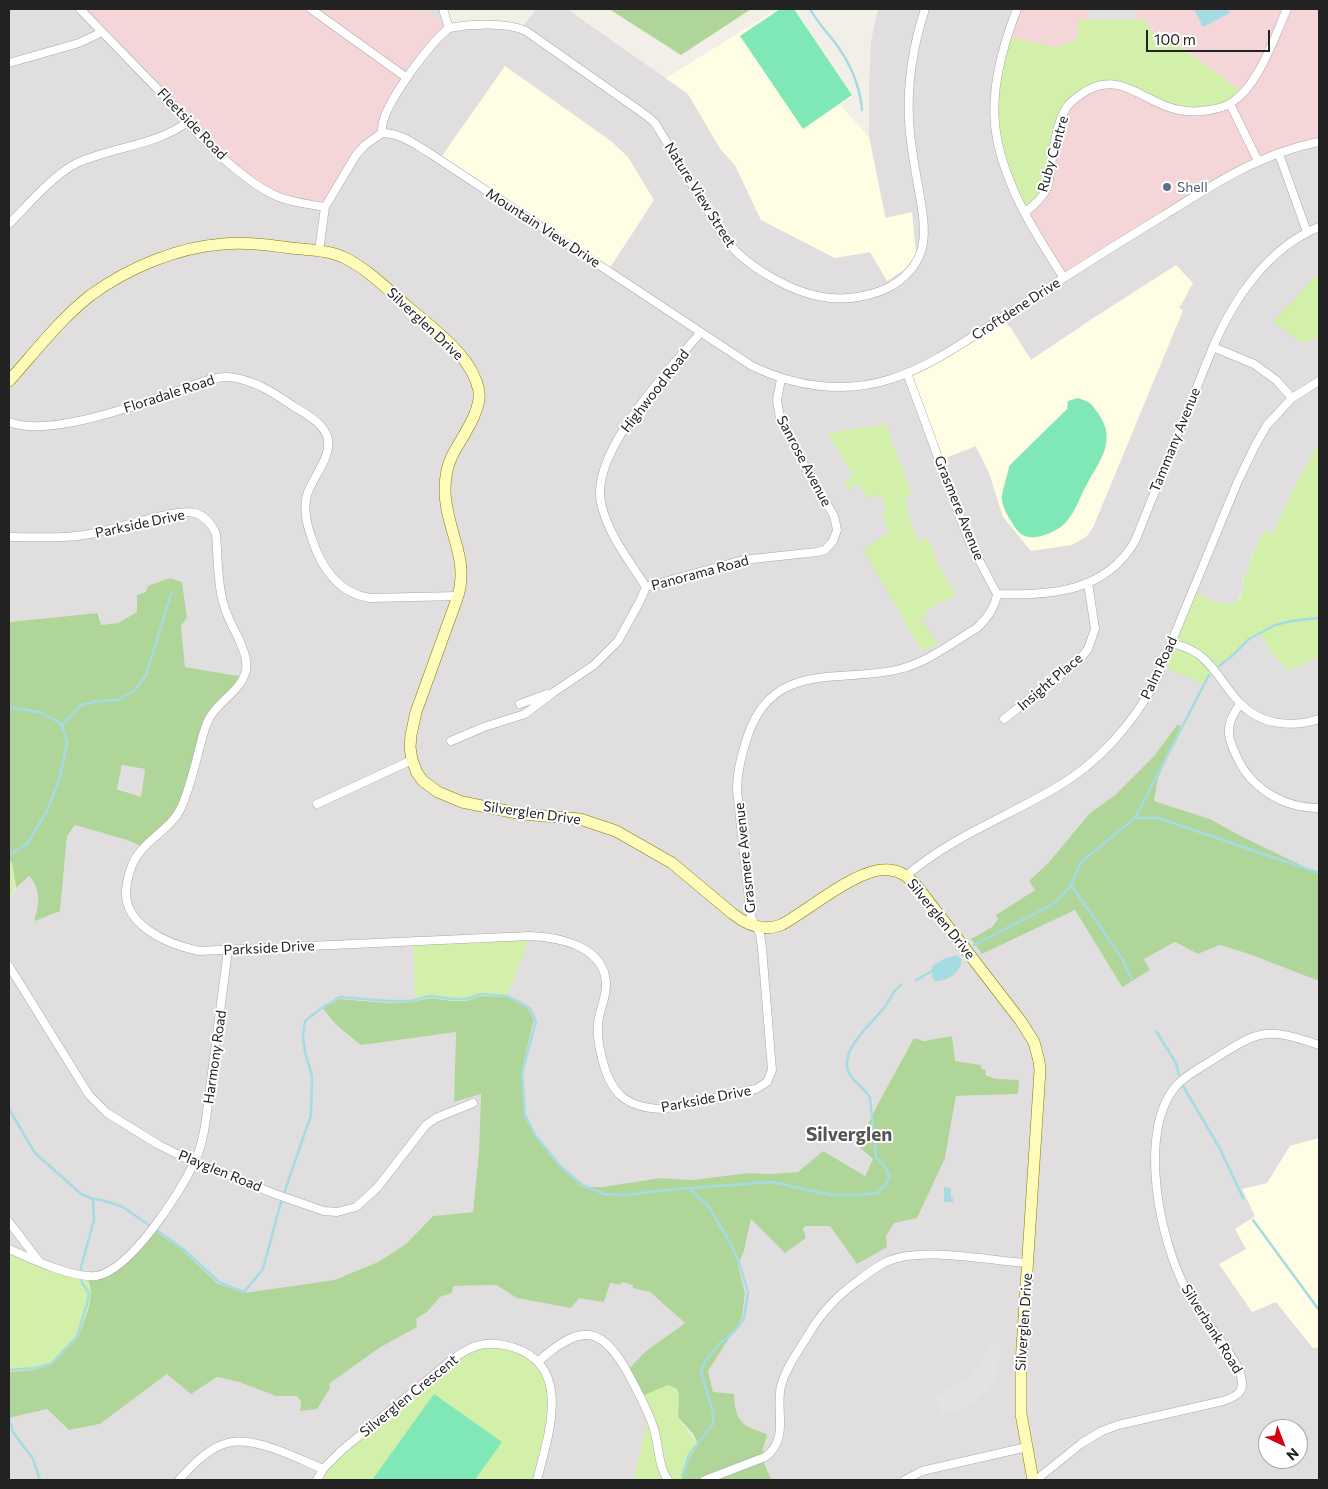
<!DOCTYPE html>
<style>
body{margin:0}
#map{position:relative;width:1328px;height:1489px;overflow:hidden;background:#f2eee8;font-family:Commissioner,sans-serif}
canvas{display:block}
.frame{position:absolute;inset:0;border:10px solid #222;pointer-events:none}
.north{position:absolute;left:1258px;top:1419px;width:50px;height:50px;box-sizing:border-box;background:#fff;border:1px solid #a7a7a7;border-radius:50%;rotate:137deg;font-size:14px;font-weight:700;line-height:20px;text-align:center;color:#222}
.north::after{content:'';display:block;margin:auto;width:18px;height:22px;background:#d30013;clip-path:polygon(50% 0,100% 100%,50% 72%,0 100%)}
.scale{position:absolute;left:1146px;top:30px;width:124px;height:22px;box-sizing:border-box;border:2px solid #222;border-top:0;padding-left:6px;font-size:15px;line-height:18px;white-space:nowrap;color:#222;-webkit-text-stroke:4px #fff;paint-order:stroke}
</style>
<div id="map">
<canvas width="1328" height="1489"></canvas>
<div class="frame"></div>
<div class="north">N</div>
<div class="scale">100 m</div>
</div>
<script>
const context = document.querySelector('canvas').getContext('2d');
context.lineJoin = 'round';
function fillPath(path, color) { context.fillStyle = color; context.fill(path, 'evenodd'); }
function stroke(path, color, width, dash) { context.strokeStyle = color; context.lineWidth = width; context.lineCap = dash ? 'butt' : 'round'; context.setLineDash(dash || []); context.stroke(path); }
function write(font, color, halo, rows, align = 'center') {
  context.font = font + ' Commissioner,sans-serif'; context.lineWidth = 4; context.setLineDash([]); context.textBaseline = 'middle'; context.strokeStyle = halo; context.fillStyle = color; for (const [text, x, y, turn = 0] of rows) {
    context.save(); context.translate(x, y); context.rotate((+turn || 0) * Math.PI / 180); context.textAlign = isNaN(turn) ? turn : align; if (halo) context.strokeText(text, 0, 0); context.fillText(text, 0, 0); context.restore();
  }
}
fillPath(new Path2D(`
 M9,9h71l310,96 59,-78 -25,-18h19l7,19h71l16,-19h30l121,85 33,56 14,15 26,55 74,38 35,-6 46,3 -4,-43 -26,6 -17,-81v-50l2,-46 7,-32h139l218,164 84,-30v131l-25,62 8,8 17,-8v111l-2,-1 -20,36 -24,51 -9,-2 -16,32 4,2 -10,16 2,9 -7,11 -5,4 -8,-1 -31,-11 21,78 36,-31 10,-6 15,23 14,13 30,-13v214l-10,-2 -70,-34 -29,-16 -56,-18 4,-23 22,-51 -3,-2 -23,31 -39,39 -25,18 -41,49 -20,19 6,9 -38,25 1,4 -6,8 -10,27 93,-44 47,77 22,-28 31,-17 23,12 22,-9 26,8 73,28v157l-29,8 -23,37 -11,33 20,86 37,46 6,-1v133h-547l-6,-13 -4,-17 5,-9v-7l-12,-4 -15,-9 -6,-11 -21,-18 -5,-22 34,-52 3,-25 -7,-28 6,-14 7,-32 52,10 2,-3h25l27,38 29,-17v-12l8,-12 51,-65 11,-62 62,-2 -22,-15 -11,-4 -4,-10 -26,-4 -2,-4 -24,-17 -5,1 -10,-3 -50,91 9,30 -8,17 -42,-25 -25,21 -29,2 -21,-1 -56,7 -32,-2 -57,9h-21l-23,-21 -24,-30 -10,-18 -4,-45 13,-53 -6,-12 -21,-11 22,-61 -116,6 2,59 -27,2 -33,-3 -29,14 24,23 11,8 95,-14 -2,71 27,-9 -2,58 -6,61 -40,4 -27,28 -28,18 -45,18 -89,13 -26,-9 -37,-35 -93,28 -79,-27v-351l7,-11 13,-12 9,12v19l-4,11 26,-7 7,-76 8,-10 52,15 16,7 64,-125 36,-45 -58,-10 -4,-41 6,-9 -5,-35 -12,-4 -24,14 -9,20 -19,11 -17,2 -2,-12 -90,9zM1176,266l12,28 -9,14 4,3 -78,188 -12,28 -7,10 -97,-64 -13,-27 -31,12 -2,-3 -5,2 72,-131 21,34 64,-43zM885,424l27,70 -7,3 3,18 9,27 11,-4 11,29 17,28 -30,15 -5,8 1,33 -27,-47 -15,-65 10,-8 -8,-15 4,-4 -2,-10 -4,-8 -22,-10 -14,-2 9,-6 -25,-43zM1268,1429h30v30h-30z
 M122,765l23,4 -4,28 -24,-9z
 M621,1282l13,3v3l16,4 35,31 -39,28 3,65 -16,64h-95l14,-58 -235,58h-308v-63l38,-8 22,21 31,-6 67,-50 50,3 22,5 37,14h21l4,6 -1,8 29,-26 50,-36 37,-21v-8l11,-7 13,-15 12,-4 1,-7 43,-1 21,13h62l31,-15 10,2z`), '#e0dedf');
fillPath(new Path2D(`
 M80,9h344l26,19 -7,5 -53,72 -8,28 -17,12 -40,62 -25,-3 -52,-25z
 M1017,9h302v134l-61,18 -194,117 -39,-65 42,-105 32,-22 144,7 -79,-60 -6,2 -9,-7 -72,13 -25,6 -37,-8 -8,-3z`), '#f4d6d8');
fillPath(new Path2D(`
 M777,9h18l58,87 -13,9 29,32 16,81 27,-6 4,43 -12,15 -17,11 -17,-29 -35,6 -74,-38 -26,-55 -14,-15 -33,-56 -22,-16z
 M505,66l106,75 17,16 26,43 -46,71 -169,-111z
 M1176,265l17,18 -14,25 4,2 -90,217 -7,10 -14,8 -41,6 -28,-34 -14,-44 -13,-27 -31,12 -2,-3 -6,3 -30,-85 96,-56 28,43 64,-43z
 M1319,1138v209l-6,1 -37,-46 -24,10 -33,-48 27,-15 -11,-20 20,-13 -13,-27 25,-6 23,-37z`), '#fffde4');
fillPath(new Path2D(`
 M1146,19l3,9 9,7 5,-2 80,60 -13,11 -40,8 -80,-28 -33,13 -15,21 -14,68 -23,27 -25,-66 -5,-45 12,-66 45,11 25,-6 1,-21z
 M1319,273v63l-17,8 -29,-23z
 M885,424l27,70 -7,3 3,18 9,26 11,-3 11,29 17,28 -30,15 2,4 -7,4 16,26 -15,7 -59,-101 27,-19 -9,-16 5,-3 -2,-10 -4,-8 -12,5 -10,-15 -9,5 -5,-7 9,-6 -25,-43z
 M1317,446l2,1v210l-30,13 -14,-13 -15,-23 -10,6 -36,31 -10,13 -42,-18 31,-74c15,6 44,24 50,-1 1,-2 -1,-6 0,-8 0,-6 6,-13 8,-18l-3,-1 16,-33 9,2 24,-51z
 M9,860l3,3 3,25 -6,11z
 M530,936l-23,61 -26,-1 -14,5h-15l-21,-3 -16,3 -2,-59z
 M9,1250l79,27 3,15 -2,15 -11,30 -26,27 -19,6 -24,2z
 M487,1343l49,15 16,41 -14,81h-63l27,-38 -68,-48 -62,86h-55l6,-12 131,-110z
 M668,1385l9,4 2,6 -1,22 20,27 -8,13 -9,23h-48l16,-64 -9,-19z`), '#d3f0aa');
fillPath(new Path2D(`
 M609,9h142l-70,46z
 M170,578l12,4 5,35 -6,9 4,41 59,10 -29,32 -34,99 -38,39 -16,-7 -52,-15 -8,11 -7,75 -25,10c-1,-5 1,-6 2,-11 3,-13 1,-25 -8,-34l-13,12 -4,-25 -3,-3v-238l89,-9 3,12 17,-2 19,-11v-17l9,-3 2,-6zM122,765l23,4 -4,28 -24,-8z
 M1177,725l4,1 -23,52 -4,23 56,18 29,16 70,34 10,2v110l-73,-28 -26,-8 -22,9 -23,-12 -31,17 6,11 -28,17 -47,-77 -93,44 -11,-15 21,-12 6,-8 -2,-4 39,-25 -6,-9 20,-19 41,-49 25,-18 39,-39z
 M481,996l26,1 21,11 6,12 -13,53 4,45 10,18 24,30 23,21h21l57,-9 32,2 56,-7 21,1 29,-2 25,-21 42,25 8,-17 -16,-14 23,-45 34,-62 10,3 28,-5 3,25 26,4 1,4 4,1 -1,5 11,4 23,1 -1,14 -62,2 -11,62 -28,60 -23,5 -8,13 1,11 -30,17 -27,-38h-25l-2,3 3,9 -21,15 -34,-34 -7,32 -6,14 7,28 -3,25 -34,53 5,21 21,2c1,27 8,32 33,40 0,6 -3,10 -4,15 -2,10 5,23 9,31h-91l9,-23 8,-13 -5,-10 -15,-17 1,-22 -2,-6 -9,-4 -28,12 -13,-26 19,-20 39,-28 -35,-31 -17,-4v-3l-11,-3 -2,3 -10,-2 -6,19 -25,-4 -8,10 -54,-10 -21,-13 -43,1 -1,7 -12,4 -13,15 -11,7 1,8 -38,21 -50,36 1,4 -13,21 -17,2 1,-9 -4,-6h-21l-37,-14 -22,-5 -26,17 -24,-20 -67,50 -31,6 -22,-21 -38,9v-46l24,-2 19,-6 26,-27 11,-30 2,-15 -3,-15 15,-1 49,-47 29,20 37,35 26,9 90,-13 44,-18 28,-18 27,-28 40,-4 6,-61 2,-57 -27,8 2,-70 -95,13c-13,-10 -29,-22 -38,-37l17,-9 48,4 23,-1 20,-4 21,3h15z`), '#b0d599');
fillPath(new Path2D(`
 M780,9h14l58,86 -49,34 -63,-93z
 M1078,398c12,4 13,5 20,15 20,28 1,48 -12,73 -7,13 -12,30 -24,40 -9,7 -32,17 -42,7 -4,-3 -6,-8 -9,-12 -4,-6 -8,-14 -9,-21 -1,-7 6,-25 7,-34l58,-57 1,-8z
 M434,1394l68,48 -27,38h-103z`), '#80e7b6');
fillPath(new Path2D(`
 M1087,9h49l1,10 -49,1z
 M991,1343l8,2 1,9 -3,22 -9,15 -17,14 -28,10 -8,-18 32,-18 14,-17z`), '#e2e2e2');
fillPath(new Path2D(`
 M1194,9h33l3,4 -27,14z
 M957,955l4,4c2,13 -15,23 -26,22l-3,-4v-11l14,-8z
 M944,1187l7,1v10h2v4h-9z`), '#a5dbe3');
stroke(new Path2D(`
 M810,9c7,13 17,23 26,35 14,19 24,42 26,66
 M1219,666l13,-10 17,-17 26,-14 16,-4 28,-3
 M9,709l4,-1 26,4 16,8 7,5 5,17 -7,35 -13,34 -20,33 -18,11
 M62,725l19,-20 17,-4 20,-1 17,-10 11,-15 25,-81
 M1135,818l74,-143
 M1071,885l51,73 9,20
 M974,945l81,-42 16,-18 10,-23 54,-44h23l161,55
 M916,980l18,-10
 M1156,1031l20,32 3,12
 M1183,1086l36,61 24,51
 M9,1109l26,44 46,41 12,5 9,1 21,7 59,41 38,35 24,9 19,-23 18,-67 30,-87 1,-39 -7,-24 -2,-14 2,-17 18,-14 17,-10 48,4h23l19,-5 22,3h15l14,-5 26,2 23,12 6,13 -14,52 3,42 10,20 25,31 22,19 22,9 22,1 38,-5 108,-8 59,13h30l16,-2 9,-8 3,-9 -5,-11 -8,-7 -6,-60c-5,-11 -21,-18 -23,-31 -3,-20 24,-44 36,-58 8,-9 8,-17 18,-24
 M1253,1220l66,90
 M9,1370l26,-2 16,-4 26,-28 10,-32 2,-11 -7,-10 -1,-16 13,-47 -1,-21
 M9,1419l4,13 20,27 7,21
 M682,1476l7,-21 24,-31v-11l-12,-42 4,-10 15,-18 15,-12 9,-13 4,-26 -9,-30 -12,-25 -19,-31 -18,-17`), '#a5dbe3', 2.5);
const street = new Path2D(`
 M80,9l94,97c24,30 70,77 105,91 15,6 30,7 46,10
 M311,9l96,69
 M443,9l6,19
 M1017,9c-14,36 -26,77 -22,116 6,55 39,107 69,153
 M9,63l70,-20 23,-11
 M1230,104l28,57
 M382,133c18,0 31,10 46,19l324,214c43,21 93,28 139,13 38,-12 73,-37 106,-58 55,-36 110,-71 166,-105 49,-31 98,-63 156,-74
 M1279,154l28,78
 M1025,212c10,-7 18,-14 23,-26 4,-23 6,-58 18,-78 4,-6 11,-11 17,-15 38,-25 61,11 96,17 10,2 20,2 30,0 7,-1 16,-3 22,-7 28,-18 43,-65 56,-94
 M9,224c18,-18 45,-50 68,-61 33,-15 83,-19 110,-41
 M319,251l6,-44 31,-52 9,-10 17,-12c0,-3 0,-8 1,-11 6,-24 47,-79 66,-94 22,-4 58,-6 77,3l121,85 8,7 68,113c21,30 71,59 108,62 20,2 45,-3 62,-13 38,-24 33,-55 26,-94 -4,-23 -9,-47 -10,-71 -2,-38 4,-74 16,-111
 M1213,347l41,17 22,16 16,18
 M9,422c40,16 131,-18 172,-32 14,-5 32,-14 47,-13 25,2 46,16 65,29 13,8 31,17 35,33 3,18 -14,37 -20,53 -5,14 -2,30 3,44 9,29 26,57 59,62l88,-2
 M9,537c27,0 54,2 81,-3 24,-4 85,-26 105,-21 11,3 17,12 21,21 2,23 1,46 7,68 3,12 9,24 15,35 4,10 10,22 8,33 -4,20 -26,30 -36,47 -6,10 -8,22 -11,33 -5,19 -10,40 -18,58 -9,19 -29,28 -41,44 -8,9 -11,20 -13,31 -9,41 40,61 72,68l331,-15c29,1 74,10 76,47 1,14 -7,27 -8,41 -1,12 1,23 4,34 8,34 23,50 60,51l94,-20 11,-7 5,-12 -10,-122 -2,-14 -9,-17 -14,-127c0,-20 5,-36 11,-55 26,-76 94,-51 152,-66 28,-7 53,-27 77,-41 10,-10 18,-20 20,-34l-28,-53 -62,-168
 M646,587c-17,-27 -38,-52 -45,-84 -11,-51 68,-133 99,-170
 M997,594c53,2 109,-2 138,-53l78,-194c21,-49 55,-99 106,-120
 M1172,643c11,3 23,7 31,15 15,13 23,31 37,45 20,22 52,25 79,16
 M520,704l27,-10
 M1240,704c-5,7 -10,15 -11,24 -1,9 3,19 7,27 14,33 47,53 83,53
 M1004,719l62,-48 14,-12 8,-10 7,-20 -7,-46
 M451,741l33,-14 41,-13 29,-22 40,-27 24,-24 22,-40 6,-14 97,-27 74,-8 8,-2 8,-9 4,-11 -3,-14 -26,-44 -28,-54 -3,-18 4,-21
 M317,804l95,-44
 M906,876c45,-39 101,-59 151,-89 41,-24 76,-63 98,-105l83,-201 18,-37 11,-19 25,-27 27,-17
 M9,966l80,129 18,18 52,32 24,12 92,37 49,17 13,1 19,-5 21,-19 49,-63 10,-7 37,-15
 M9,1222l29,38
 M9,1249c20,9 65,30 87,27 34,-5 84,-83 98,-113 7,-14 10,-29 12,-44l22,-169
 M539,1361c43,-39 64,-35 91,16 9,17 18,33 24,52 5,17 4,37 14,51
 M179,1480c12,-14 29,-32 48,-37 27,-8 71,16 96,26
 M317,1480l6,-11 19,-19 112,-92c20,-14 34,-18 58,-11 62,18 36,89 25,133
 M705,1480l60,-23c25,-18 10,-46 16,-71 5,-19 19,-37 29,-54 13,-22 28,-37 49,-52 9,-7 18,-14 29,-19 35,-15 101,0 140,2
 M905,1480l17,-9 105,-24
 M1036,1480l46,-37 20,-12 16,-6 105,-24c19,-6 23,-12 16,-32 -15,-27 -37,-51 -52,-78 -27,-48 -51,-161 -10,-206 9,-10 23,-17 34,-24 47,-30 54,-35 108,-16`);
const secondary = new Path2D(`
 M9,381c26,-29 51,-62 82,-86 37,-27 87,-48 132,-51 23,-2 45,1 68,4 18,2 38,2 54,10 24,12 43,32 63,49 25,22 64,48 71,84 3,20 -18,47 -27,65 -5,10 -7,22 -7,34 0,30 17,59 16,86 0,7 -1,13 -3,20l-42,116 -5,23 -1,12 2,13 5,13 6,8 15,11 24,10 60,12 58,5 36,12 56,32 61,51c14,11 30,18 48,11 27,-14 79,-60 109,-55 11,1 18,7 26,15l104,135 14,22 5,19 1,9 -19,294v50l12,66`);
stroke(street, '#a9a9a9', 9);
stroke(secondary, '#7f8100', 12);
stroke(street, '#fff', 8);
stroke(secondary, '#fffcb9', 11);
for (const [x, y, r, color] of [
 [1167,187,5,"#5c6f8a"]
]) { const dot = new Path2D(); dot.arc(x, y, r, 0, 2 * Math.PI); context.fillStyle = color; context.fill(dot); stroke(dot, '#fff', 2); }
write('14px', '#222', '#fff', [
 ["Fleetside Road",192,124,46],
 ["Ruby Centre",1053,154,-74],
 ["Nature View Street",700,195,58],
 ["Mountain View Drive",543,228,33],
 ["Croftdene Drive",1016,309,-33],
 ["Silverglen Drive",425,324,43],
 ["Highwood Road",655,391,-52],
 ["Floradale Road",169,394,-18],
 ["Tammany Avenue",1175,440,-68],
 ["Sanrose Avenue",804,461,62],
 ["Grasmere Avenue",959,508,68],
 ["Parkside Drive",140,524,-12],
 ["Panorama Road",700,573,-15],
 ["Palm Road",1159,668,-65],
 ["Insight Place",1050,682,-40],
 ["Silverglen Drive",532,813,8],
 ["Grasmere Avenue",745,858,-96],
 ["Silverglen Drive",941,919,51],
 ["Parkside Drive",269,948,-3],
 ["Harmony Road",215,1057,-82],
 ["Parkside Drive",706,1099,-11],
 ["Playglen Road",220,1171,22],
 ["Silverglen Drive",1024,1322,-86],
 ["Silverbank Road",1212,1329,58],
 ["Silverglen Crescent",409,1396,-39]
]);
write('14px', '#4e5e75', '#fff', [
 ["Shell",1177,187]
], 'left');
write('bold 19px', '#555', '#fff', [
 ["Silverglen",849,1135]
]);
</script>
